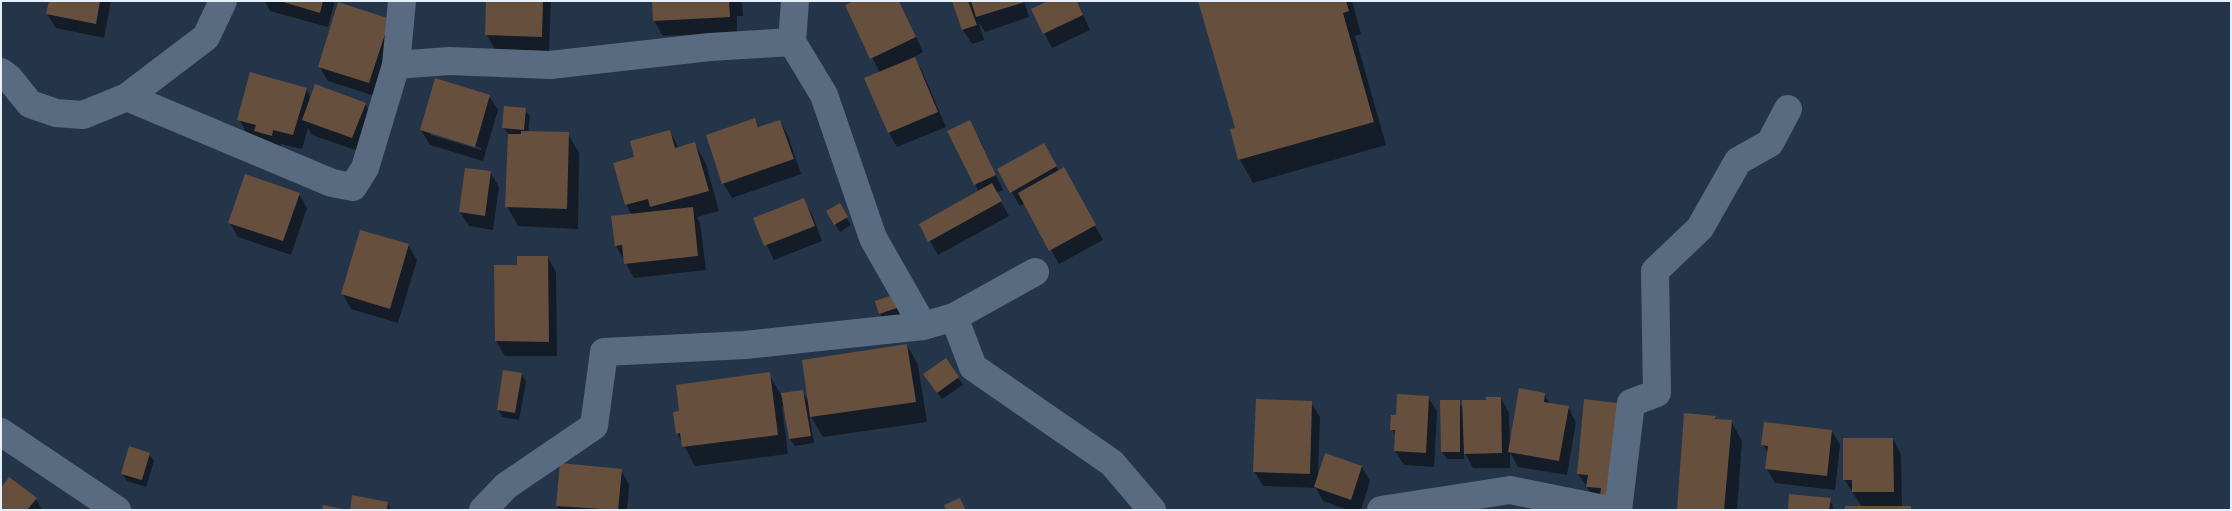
<!DOCTYPE html>
<style>
body{margin:0}
#map{position:relative;width:2232px;height:511px;overflow:hidden;background:#253549;font-family:"Golos Text",sans-serif}
canvas{display:block}
.frame{position:absolute;inset:0;border:2px solid #e6f0fd;pointer-events:none}
</style>
<div id="map">
<canvas width="2232" height="511"></canvas>
<div class="frame"></div>
</div>
<script>
const context = document.querySelector('canvas').getContext('2d');
context.lineJoin = 'round';
function fillPath(path, color) { context.fillStyle = color; context.fill(path, 'evenodd'); }
function stroke(path, color, width, dash) { context.strokeStyle = color; context.lineWidth = width; context.lineCap = dash ? 'butt' : 'round'; context.setLineDash(dash || []); context.stroke(path); }
fillPath(new Path2D(`
 M50,1h61l-7,37 -48,-10 -9,-14z
 M265,1h68l1,3 -6,23 -58,-16z
 M488,1h63l-2,50 -54,-2 -9,-15z
 M653,1h89l1,15h-6v16l-74,4 -9,-15z
 M856,1h43l24,51 -9,5 9,16 23,54 -49,20 -8,-14 -23,-54 14,-6 -33,-67z
 M953,1h71l5,16 -44,15 -7,-11 6,19 -12,4 -9,-14z
 M1077,1l13,29 -38,18 -8,-15z
 M1200,1h152l9,33 -6,2 31,109 -133,38 -13,-23 -9,-30 5,-1z
 M389,20l-11,77 -50,-16 -9,-15z
 M306,89l5,9 54,6 8,14 -12,34 -49,-17 -4,-7 -6,21 -21,-5 -1,6 -16,-4 -5,-8 -12,-4 -8,-15z
 M489,96l9,14 -15,51 -53,-16 -9,-15zM431,132l50,16v2l-50,-15z
 M525,109l5,8 -2,16 40,1 11,19 -1,76 -60,-3 -11,-20 2,-71 -6,-8z
 M755,120l5,8 20,-7 8,15 13,38 -69,24 -9,-15z
 M670,132l9,16 16,-4 11,20 13,47 -22,6 3,6 6,47 -72,8 -18,-32 -3,-29 19,-2 -6,-11 10,-46z
 M949,132l29,4 25,54 -7,3 13,23 -71,39 -17,-30 58,-33z
 M1043,144l16,27 4,-2 40,71 -44,24 -34,-61 -5,3 -22,-36z
 M490,172l9,15 -6,43 -24,-4 -9,-14z
 M299,194l8,14 -16,47 -53,-18 -8,-14z
 M803,200l9,14 10,27 -48,19 -20,-41z
 M839,205l12,20 -11,7 -12,-20z
 M408,245l9,15 -19,63 -47,-14 -8,-15z
 M548,258l8,14 1,84h-52l-9,-15v-75h22z
 M897,304l4,11 -17,6 -4,-7z
 M907,345l11,20 9,57 -104,15 -14,-24 5,30 -19,3 -5,-7 -6,-32h-2l6,47 -93,12 -18,-33 3,-21 89,-38 12,21 21,-4 7,12z
 M946,360l17,25 -21,14 -13,-17z
 M522,374l4,8 -7,38 -17,-3 -4,-7z
 M1544,394l6,10 18,3 8,15 -9,53 -49,-8 -8,-15v16h-37l-9,-17v8h-17l-5,-7 17,-50 5,8 37,-12 8,15 1,32z
 M1428,397l9,14 -3,56 -30,-2 -9,-14 1,-14 -4,-8 5,-12z
 M1585,401l38,109 -27,-9 -18,-27z
 M1311,403l9,14 -2,58 44,-8 8,14 -9,29h-13l-25,-9 -7,-13 -53,-2 -9,-15z
 M1715,417l2,3 14,1 11,20 -5,69h-59z
 M1832,431l8,14 -5,45 -60,-7 -8,-14 1,-15 -5,-10z
 M1893,439l8,15 1,53h8l2,3h-66l16,-3 -18,-28z
 M149,454l5,7 -8,26 -19,-6 -5,-7z
 M621,470l8,15 -2,25h-67l-3,-5z
 M36,499l6,11h-41z
 M1830,499l4,11h-45z
 M388,503l3,7h-40z`), '#0007');
fillPath(new Path2D(`
 M49,1h51l-4,23 -50,-10z
 M280,1h43l-3,12z
 M486,1h57l-1,36 -57,-2z
 M652,1h77l1,16 -77,4z
 M854,1h45l17,36 -46,22 -25,-54z
 M952,1h16l9,24 -15,5z
 M971,1h54v1l-49,15z
 M1048,1h29l6,14 -40,19 -12,-25z
 M1198,1h148l3,10 -6,2 31,109 -136,38 -8,-31 5,-1z
 M338,2l52,17 -21,64 -51,-16z
 M915,57l23,55 -50,21 -24,-55z
 M250,72l57,16 -14,47 -20,-5 -1,6 -18,-5 2,-6 -19,-5z
 M435,78l55,17 -15,52 -55,-17z
 M315,84l51,19 -14,35 -50,-18z
 M504,106l22,2 -2,22 -22,-2z
 M755,118l3,9 22,-7 14,39 -72,25 -16,-49z
 M970,120l26,55 -22,10 -27,-54z
 M670,130l5,18 20,-6 14,49 -59,16 -2,-8 -23,6 -12,-42 21,-6 -4,-16z
 M521,131l48,1 -2,77 -62,-2 3,-73h13z
 M1044,143l13,23 -47,27 -13,-24z
 M1064,167l32,58 -47,26 -31,-58z
 M465,168l26,3 -6,45 -26,-4z
 M245,174l55,19 -17,48 -55,-18z
 M992,183l10,18 -74,41 -9,-18z
 M804,198l11,28 -51,20 -11,-28z
 M840,203l8,14 -14,8 -8,-14z
 M693,207l5,49 -74,8 -2,-19 -7,1 -4,-30z
 M360,230l49,14 -19,65 -49,-15z
 M517,256h31l1,86 -54,-1 -1,-76h23z
 M893,295l4,13 -18,6 -4,-13z
 M907,344l9,58 -106,15 -8,-57z
 M946,358l13,19 -22,16 -14,-19z
 M503,370l19,3 -7,40 -18,-3z
 M770,372l8,63 -96,12 -2,-14 -4,1 -3,-22 6,-1 -3,-26z
 M1519,388l26,5 -1,9 25,4 -10,55 -51,-9z
 M803,390l8,46 -22,3 -8,-46z
 M1397,394l32,2 -3,57 -32,-2 1,-21h-5l1,-15h5z
 M1486,397h15l1,56 -38,1 -2,-54h24z
 M1256,399l56,2 -2,73 -57,-2z
 M1584,399l40,5 -9,94 -15,-2 1,-8 -15,-1 2,-12 -11,-1z
 M1440,400h20v52h-19z
 M1684,413l32,3 -1,3 17,1 -8,90h-47z
 M1764,422l68,8 -5,46 -62,-7 3,-23 -7,-1z
 M1843,438h50l1,54h-42v-12h-9z
 M129,446l21,7 -8,27 -21,-6z
 M1325,453l37,13 -11,34 -37,-13z
 M560,463l62,6 -4,41 -62,-4z
 M9,477l28,21 -10,12h-26v-22z
 M1789,494l42,4 -2,12h-41z
 M352,495l36,7 -1,8h-37z
 M960,498l5,11 -19,1 -2,-5z
 M323,505l20,4v1h-21z
 M1845,506h66v4h-66z`), '#674f3e');
stroke(new Path2D(`
 M795,1l-3,41 32,53 49,143 50,88 31,-9 19,50 139,96 40,47
 M396,65l6,-64
 M1,72l8,6 21,26 26,9 27,2 44,-18 205,86 21,4 12,-19 31,-103 53,-4 101,4 160,-18 82,-5
 M127,97l79,-60 17,-36
 M954,317l81,-45
 M1,432l116,78
 M483,510l23,-24 88,-60 10,-74 141,-7 178,-19
 M1381,510l129,-20 99,20
 M1618,510l13,-107 26,-10 -2,-122 45,-43 38,-67 32,-18 18,-34`), '#596b81', 28);
</script>
